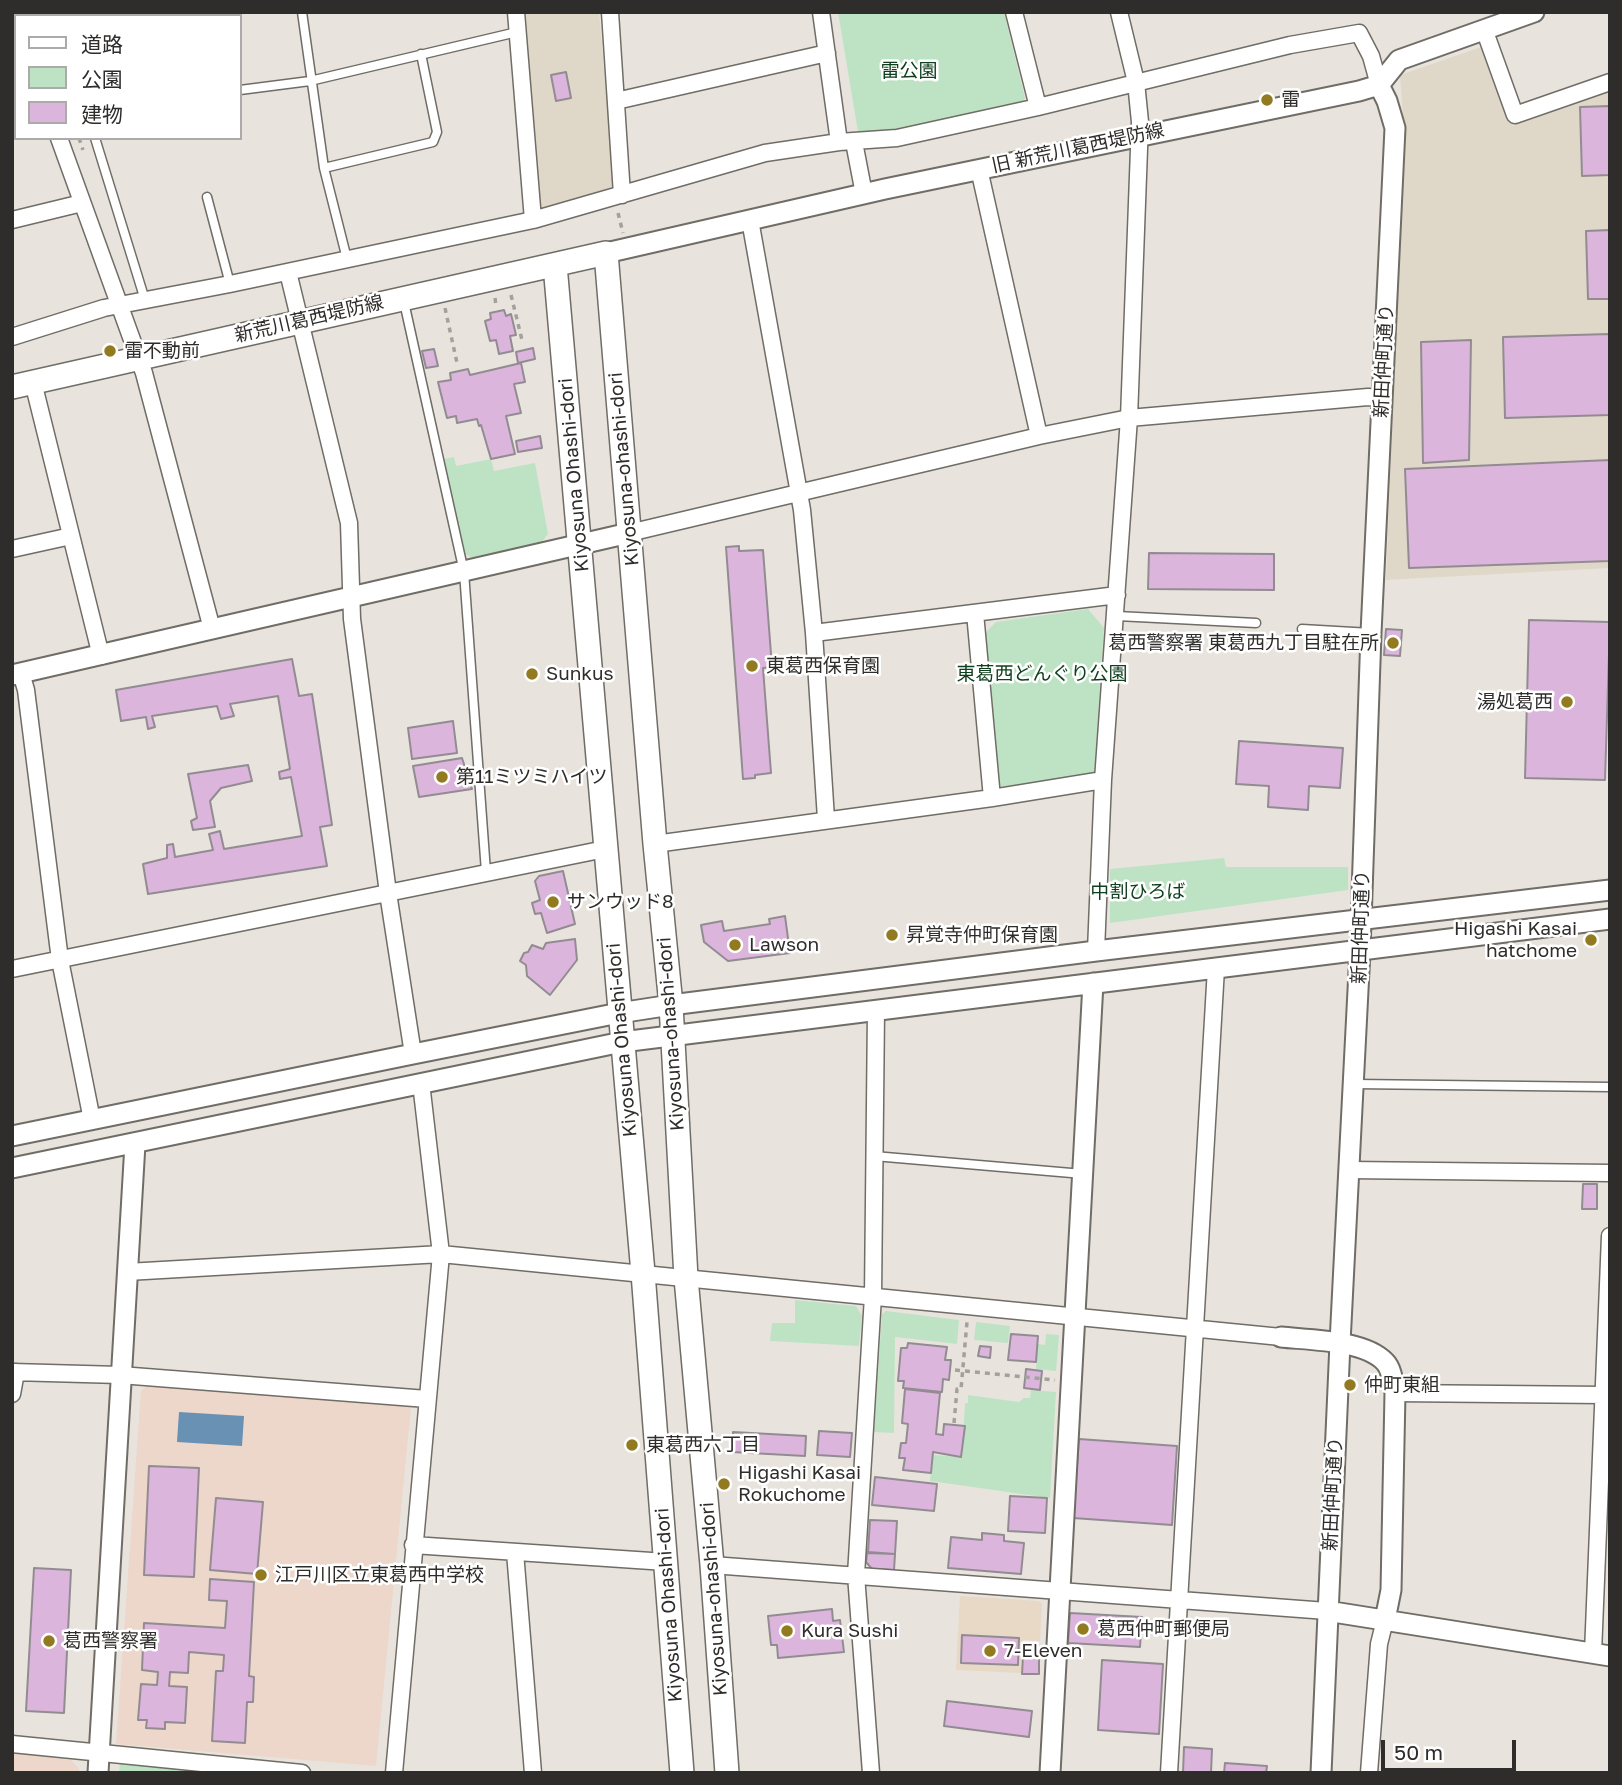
<!DOCTYPE html>
<meta charset="utf-8">
<style>
body{margin:0}
#map{position:relative;width:1622px;height:1785px;overflow:hidden;background:#e8e4dd;font-family:"Golos Text","Noto Sans JP",sans-serif}
canvas{display:block}
.frame{position:absolute;inset:0;border:14px solid #2f2d2b;pointer-events:none}
.legend{position:absolute;left:14px;top:14px;width:228px;height:126px;box-sizing:border-box;background:#fff;border:2px solid #acabaa;margin:0;padding:9px 12px;list-style:none;font-size:21px;color:#2f2d2b}
.legend li{display:flex;align-items:center;gap:14px;height:35px}
.legend b{width:35px;border:2px solid #acabaa}
.scale{position:absolute;left:1381px;top:1740px;width:135px;height:32px;box-sizing:border-box;border:4px solid #2f2d2b;border-top:0;padding-left:9px;font-size:21px;line-height:24px;white-space:nowrap;color:#2f2d2b;-webkit-text-stroke:5px #fff;paint-order:stroke}
</style>
<div id="map">
<canvas width="1622" height="1785"></canvas>
<div class="frame"></div>
<ul class="legend">
<li><b style="height:9px;background:#fff"></b>道路</li>
<li><b style="height:19px;background:#bee3c4"></b>公園</li>
<li><b style="height:19px;background:#dcb5dc"></b>建物</li>
</ul>
<div class="scale">50 m</div>
</div>
<script>
const context = document.querySelector('canvas').getContext('2d');
context.lineJoin = 'round';
function fillPath(path, color) { context.fillStyle = color; context.fill(path, 'evenodd'); }
function stroke(path, color, width, dash) { context.strokeStyle = color; context.lineWidth = width; context.lineCap = dash ? 'butt' : 'round'; context.setLineDash(dash || []); context.stroke(path); }
function write(font, color, halo, rows, align = 'center') {
  context.font = font + ' "Golos Text","Noto Sans JP",sans-serif'; context.lineWidth = 5; context.setLineDash([]); context.textBaseline = 'middle'; context.strokeStyle = halo; context.fillStyle = color; for (const [text, x, y, turn = 0] of rows) {
    context.save(); context.translate(x, y); context.rotate((+turn || 0) * Math.PI / 180); context.textAlign = isNaN(turn) ? turn : align; if (halo) context.strokeText(text, 0, 0); context.fillText(text, 0, 0); context.restore();
  }
}
fillPath(new Path2D(`
 M960,1596l79,5 3,3 -2,37 -17,-1 -2,33 -65,-3z`), '#e8d8c6');
fillPath(new Path2D(`
 M524,12h75l15,172 -10,9 -58,18 -8,-8z
 M1484,46l29,80 97,-34v476l-224,12 18,-450 -4,-55z`), '#dfd8c9');
fillPath(new Path2D(`
 M148,1385l263,22 -35,359 -260,-22 25,-353z
 M12,1752l59,8 8,9 -1,4h-66z`), '#edd6ca');
fillPath(new Path2D(`
 M838,12h166l21,86 -3,7 -163,33z
 M454,457l2,9 35,-7 3,12 41,-8 13,71 -7,9 -69,15 -7,-4 -21,-95z
 M1088,609l16,19 -10,147 -95,12 -6,-10 -12,-140 15,-15z
 M1224,858l2,9h122v23l-238,33v-54z
 M795,1300l61,6 6,10 -3,30 -89,-5 2,-18h23z
 M886,1311l73,9 -2,24 -62,-7 -1,96 -20,-1 8,-118z
 M976,1322l34,4 -2,17 -34,-3z
 M1046,1334l13,1 -3,36 -20,-2 2,-25 7,1z
 M1031,1390l25,2 -6,106 -120,-17 3,-26 29,2 3,-54h3v-8l51,7 5,-4h6z
 M120,1762l103,11h-104z`), '#bee3c4');
fillPath(new Path2D(`
 M179,1412l65,4 -2,30 -65,-4z`), '#6991b4');
const building = new Path2D(`
 M566,72l5,26 -15,3 -5,-26z
 M1610,106v69l-28,1 -2,-69z
 M1610,230v69h-22l-2,-68z
 M504,310l2,6 5,-2 5,21 -6,1 3,15 -14,3 -3,-14 -6,1 -5,-20 6,-2 -1,-6z
 M1610,334v81l-105,3 -2,-81z
 M1471,340l-2,120 -46,3 -2,-121z
 M533,348l2,11 -17,4 -2,-11z
 M434,349l4,17 -12,2 -4,-17z
 M521,363l4,19 -11,2 7,29 -15,3 9,38 -24,5 -10,-34 -2,1 -2,-7 -20,4 -1,-7 -9,2 -9,-36 13,-2 -1,-7 18,-4 2,6z
 M540,436l2,12 -24,4 -2,-11z
 M1610,460v101l-201,7 -4,-99z
 M739,546v5l24,-1 9,117 -9,1 8,105 -16,2v3l-12,1 -17,-232z
 M1149,553l125,1v36l-126,-1z
 M1529,620l81,2 -5,158 -80,-2z
 M1386,629l16,1 -2,26 -16,-1z
 M292,659l7,37 13,-2 20,131 -12,2 7,39 -179,28 -5,-30 24,-6v-13l6,-1 2,13 38,-7 -4,-16 11,-3 4,18 78,-13 -11,-59 -11,2 -1,-7 11,-3 -12,-73 -48,8 4,12 -13,3 -4,-13 -65,10 3,11 -7,2 -2,-12 -25,4 -5,-31z
 M453,721l4,32 -45,6 -4,-31z
 M1239,741l104,7 -3,40 -31,-2 -1,24 -40,-3 1,-21 -33,-2z
 M462,758l10,31 -53,8 -6,-31z
 M248,765l4,16 -31,7 -11,13 5,26 -22,3 -2,-9 6,-3 -9,-44z
 M563,871l12,53 -28,9 -6,-20 -6,1 -3,-11 8,-3 -5,-19 4,-5z
 M785,916l5,37 -62,8 -24,-19 -3,-17 21,-4 2,10 46,-7 -1,-5z
 M575,939l2,21 -27,35 -23,-19 -1,-11 -6,-4 4,-8 4,-1 4,-7 11,4 3,-6z
 M1583,1184h14v25h-15z
 M1011,1334l27,2 -2,26 -28,-2z
 M908,1343l39,4 -2,13h6l-2,20 -6,-1 -1,13 -39,-4 1,-7h-6l3,-33h6z
 M980,1346l11,1 -1,11 -12,-2z
 M1026,1369l16,2 -2,19 -16,-2z
 M905,1389l35,4 -4,41 7,1 1,-11 21,2 -4,31 -28,-5 -2,21 -28,-3 2,-12h-6l2,-15h5l2,-19 -6,-1z
 M819,1431l33,2 -2,24 -33,-2z
 M733,1432l73,4 -1,20 -73,-4z
 M1079,1439l98,7 -5,79 -99,-7z
 M149,1466l50,2 -5,109 -50,-2z
 M875,1477l62,7 -3,27 -62,-6z
 M1010,1496l37,2 -2,35 -37,-2z
 M216,1498l47,4 -6,72 -47,-4z
 M870,1520l27,1 -2,33 -27,-2z
 M982,1533l22,2v6l20,2 -3,31 -73,-6 3,-31 31,3z
 M867,1553l28,1 -1,16 -22,-1 -6,-7z
 M34,1568l37,2 -7,143 -38,-2z
 M210,1579l44,3 -5,94 5,1 -1,25h-6l-2,41 -33,-2 4,-70h7l1,-16 -35,-3 -1,21 -18,-1 -1,14 18,1 -2,36 -20,-1v7l-19,-1 1,-8h-9l3,-36 16,1 1,-13 -16,-2 2,-47 81,5 2,-27 -18,-1z
 M832,1609l1,12 7,-1 4,32 -66,6 -1,-13h-6l-3,-29z
 M1070,1613l72,4 -2,30 -72,-4z
 M962,1635l57,3 -1,27 -57,-2z
 M1023,1656l16,1v17h-17z
 M1102,1660l61,4 -4,70 -61,-4z
 M947,1701l85,10 -3,26 -85,-11z
 M1184,1747l28,2 -1,24h-28z
 M1225,1763l42,3 -1,7h-42z`);
fillPath(building, '#dcb5dc');
stroke(building, '#928c92', 2);
const service = new Path2D(`
 M302,12l22,156 23,91
 M240,90l70,-9 207,-49
 M95,138l50,162
 M324,168l109,-26 4,-10 -16,-78
 M207,197l23,87
 M404,302l60,270 22,300
 M1117,616l139,7
 M1302,629l69,4
 M1354,1084l256,3
 M874,1156l209,18`);
const minor = new Path2D(`
 M516,12l17,208
 M610,12l12,183
 M821,12l18,130
 M1014,12l24,95
 M196,16l6,-4
 M1484,29l31,86 95,-33
 M616,101l211,-48
 M59,138l85,235 68,256
 M854,142l10,52
 M979,169l60,267
 M12,220l70,-17
 M750,220l52,290 12,123 12,186
 M288,272l61,251 3,96 36,274 25,161
 M12,337l92,-29 126,-24 303,-64 232,-67 74,-11 58,-4 141,-31 252,-62 69,-12 12,23 8,29
 M33,382l68,274
 M629,533l410,-97 90,-18 239,-21 14,1
 M12,549l59,-13
 M975,613l17,185
 M814,633l303,-38
 M21,673l5,17 34,270 32,160
 M655,844l337,-46 111,-18
 M1096,951l7,-171 26,-362 11,-296 -4,-40 -17,-70
 M12,969l593,-120
 M1349,1170l261,3
 M127,1272l314,-18 840,83
 M12,1372l108,3 307,24
 M1395,1393l209,2
 M12,1394l4,-22
 M413,1545l253,17
 M515,1552l18,221
 M712,1565l615,46
 M1593,1653l17,-417
 M12,1744l290,29
 M394,1773l47,-519 -20,-171
 M871,1773l-15,-198 17,-279 3,-286
 M1169,1773l47,-805
 M1369,1773l10,-129 6,-24`);
const tertiary = new Path2D(`
 M12,91l4,-1
 M606,253l279,-64 474,-98 20,-6 20,-25 135,-48
 M12,675l617,-142
 M12,1136l401,-82 206,-41 52,-8 425,-54 514,-61
 M12,1168l610,-126 988,-123
 M1281,1337c28,3 84,3 104,25 7,7 8,21 10,31l-4,197 -6,30
 M1327,1611l283,45
 M98,1773l37,-629
 M1050,1773l43,-790
 M1321,1773l19,-430 20,-392 11,-318 24,-505 -8,-27 -8,-16`);
const secondary = new Path2D(`
 M555,265l88,1008 39,500
 M12,387l594,-134 49,591 16,161 15,273 26,287 15,208`);
stroke(service, '#706c66', 11);
stroke(minor, '#706c66', 19);
stroke(tertiary, '#706c66', 23);
stroke(secondary, '#706c66', 26);
stroke(new Path2D(`
 M79,138l4,12
 M618,213l5,20
 M511,295l11,45
 M495,298l1,8
 M445,308l12,55
 M955,1370l100,10
 M954,1423l3,-34h4l6,-67`), '#a4a19c', 3.5, [5, 5]);
stroke(service, '#fff', 8);
stroke(minor, '#fff', 16);
stroke(tertiary, '#fff', 19);
stroke(secondary, '#fff', 23);
for (const [x, y, r, color] of [
 [1267,100,7,"#927a20"],
 [110,351,7,"#927a20"],
 [1393,643,7,"#927a20"],
 [752,666,7,"#927a20"],
 [532,674,7,"#927a20"],
 [1567,702,7,"#927a20"],
 [442,777,7,"#927a20"],
 [553,902,7,"#927a20"],
 [892,935,7,"#927a20"],
 [1591,940,7,"#927a20"],
 [735,945,7,"#927a20"],
 [1350,1385,7,"#927a20"],
 [632,1445,7,"#927a20"],
 [724,1484,7,"#927a20"],
 [261,1575,7,"#927a20"],
 [1083,1629,7,"#927a20"],
 [787,1631,7,"#927a20"],
 [49,1641,7,"#927a20"],
 [990,1651,7,"#927a20"]
]) { const dot = new Path2D(); dot.arc(x, y, r, 0, 2 * Math.PI); context.fillStyle = color; context.fill(dot); stroke(dot, '#fff', 2.5); }
write('19px', '#0f401e', '#fff', [
 ["雷公園",909,71],
 ["東葛西どんぐり公園",1042,674],
 ["中割ひろば",1138,892]
]);
write('19px', '#2f2d2b', '#fff', [
 ["雷",1281,100],
 ["雷不動前",124,351],
 ["葛西警察署 東葛西九丁目駐在所",1379,643,"right"],
 ["東葛西保育園",766,666],
 ["Sunkus",546,674],
 ["湯処葛西",1553,702,"right"],
 ["第11ミツミハイツ",456,777],
 ["サンウッド8",567,902],
 ["Higashi Kasai",1577,929,"right"],
 ["hatchome",1577,951,"right"],
 ["昇覚寺仲町保育園",906,935],
 ["Lawson",749,945],
 ["仲町東組",1364,1385],
 ["東葛西六丁目",646,1445],
 ["Higashi Kasai",738,1473],
 ["Rokuchome",738,1495],
 ["江戸川区立東葛西中学校",275,1575],
 ["葛西仲町郵便局",1097,1629],
 ["Kura Sushi",801,1631],
 ["葛西警察署",63,1641],
 ["7-Eleven",1004,1651]
], 'left');
write('19px', '#2f2d2b', '#fff', [
 ["旧 新荒川葛西堤防線",1078,148,-12],
 ["新荒川葛西堤防線",309,319,-13],
 ["新田仲町通り",1384,361,-87],
 ["Kiyosuna-ohashi-dori",624,469,-95],
 ["Kiyosuna Ohashi-dori",574,475,-95],
 ["新田仲町通り",1361,927,-88],
 ["Kiyosuna-ohashi-dori",671,1034,-94],
 ["Kiyosuna Ohashi-dori",622,1040,-95],
 ["新田仲町通り",1333,1494,-87],
 ["Kiyosuna-ohashi-dori",714,1599,-94],
 ["Kiyosuna Ohashi-dori",669,1605,-94]
]);
</script>
